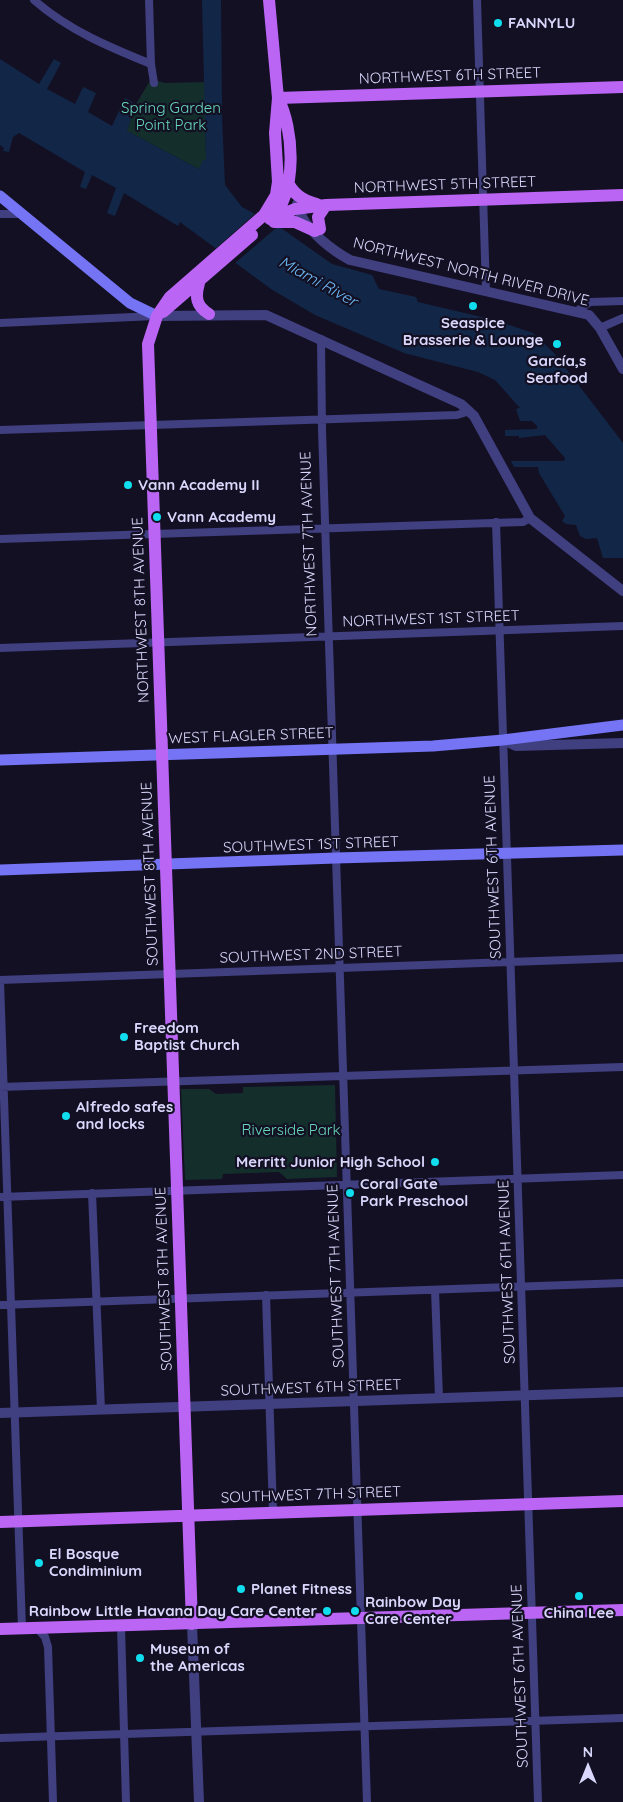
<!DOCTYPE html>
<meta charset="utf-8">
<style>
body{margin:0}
#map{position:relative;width:623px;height:1802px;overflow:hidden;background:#131024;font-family:Quicksand,sans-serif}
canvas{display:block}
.north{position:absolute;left:563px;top:1742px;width:50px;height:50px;-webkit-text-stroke:4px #131024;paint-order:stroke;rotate:0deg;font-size:14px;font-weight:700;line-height:20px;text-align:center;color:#dad7fc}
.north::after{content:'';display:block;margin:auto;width:18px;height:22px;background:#dad7fc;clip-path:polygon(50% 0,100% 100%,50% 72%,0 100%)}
</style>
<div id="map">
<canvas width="623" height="1802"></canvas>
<div class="north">N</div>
</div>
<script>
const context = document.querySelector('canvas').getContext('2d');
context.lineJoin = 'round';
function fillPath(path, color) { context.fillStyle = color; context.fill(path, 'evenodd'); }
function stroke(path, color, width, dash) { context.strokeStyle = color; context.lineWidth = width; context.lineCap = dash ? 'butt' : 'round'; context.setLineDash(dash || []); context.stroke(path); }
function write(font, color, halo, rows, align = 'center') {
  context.font = font + ' Quicksand,sans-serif'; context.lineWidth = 4.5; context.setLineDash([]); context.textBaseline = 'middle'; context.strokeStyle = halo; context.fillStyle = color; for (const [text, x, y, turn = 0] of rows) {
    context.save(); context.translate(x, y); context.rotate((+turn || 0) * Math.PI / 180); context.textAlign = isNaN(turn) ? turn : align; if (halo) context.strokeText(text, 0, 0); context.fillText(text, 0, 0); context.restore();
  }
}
fillPath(new Path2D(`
 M151,79l14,4 40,-1 1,78 -7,9 -72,-38 9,-27z
 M335,1085l2,92 -50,2 -8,-7 -56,2 -1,5 -37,1 -4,-91h28l7,5 27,-1v-6z`), '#142e2c');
fillPath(new Path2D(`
 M202,0h19l1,117 3,68 17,22 39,21 51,36 40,11 7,14 37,8 2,5 76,18 39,13 21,20 69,90v115h-20l-6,-20 -11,1 -6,-3 -4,-11 -10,-1 -4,-3 3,-5 -26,-43 -1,-6h-24l-3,-6h53l1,-3 -20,-23 -26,3v-2h-14v-6l32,-1v-3l-5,-5h-12l-4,-12 4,-1 -25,-28 -17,-8 -74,-19 -89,-38 -44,-26 -87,-64 -4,-3 -2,4 -54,-33 -9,23 -8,-3 9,-25 -24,-13 -6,14 -6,-2 5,-15 -66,-39 -6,4 -4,15 -6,-1 1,-3 -4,-3v-86l39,25 15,-25 7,4 -14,26 28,15 8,-17 13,6 -8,19 24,14 13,-28 11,6 -9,27 72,38 4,-9h3z`), '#122747');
fillPath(new Path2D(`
 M257,212l24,14 -6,3 -41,35 -19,-15z`), '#131024');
stroke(new Path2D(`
 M34,0c34,30 75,47 117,64
 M149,0l2,64 3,19
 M477,0l9,291
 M0,214h22
 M577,311l13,-9 33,-1
 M0,323l155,-7
 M600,328l23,-10
 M321,339l1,91 45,1372
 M0,430l457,-15 13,-4
 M496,522l42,1280
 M0,539l523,-17 7,-4
 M0,648l623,-22
 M0,980l623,-22
 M0,981l22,647
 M0,1087l623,-20
 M92,1193l9,217
 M0,1197l623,-22
 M435,1290l4,108
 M266,1295l7,217
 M0,1305l623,-22
 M121,1626l5,176
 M37,1628l8,9 3,10 5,155
 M0,1738l623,-20`), '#403f80', 8);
stroke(new Path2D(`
 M297,204c2,3 3,7 4,11 9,18 32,36 49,45l239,55 11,13 23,41
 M157,316l109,-1 195,89 13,12 56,102 93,73
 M503,740l13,6 107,-3
 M0,1413l623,-21
 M192,1624l7,178`), '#403f80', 10);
stroke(new Path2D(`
 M0,196l130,107 27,13
 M0,760l433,-14 70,-6 120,-15
 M0,870l336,-12 287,-8`), '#7474f5', 11);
stroke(new Path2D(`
 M278,98l345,-11
 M287,180c5,13 16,21 30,24
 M270,219l25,-10 31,-4 297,-10
 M271,219c27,-27 23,-90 7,-121
 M274,222h21l20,9
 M320,229l-2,-12 8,-12
 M199,283c-4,14 -3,23 10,31
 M163,312l89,-77
 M0,1522l623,-21
 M192,1624l-44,-1280 9,-28 13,-19 94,-82 12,-20 2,-13 -3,-49 3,-35 -9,-98
 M0,1629l623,-19`), '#bb65f4', 12);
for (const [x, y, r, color] of [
 [498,23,5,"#10deee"],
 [473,306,5,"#10deee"],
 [557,344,5,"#10deee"],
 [128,485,5,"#10deee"],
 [157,517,5,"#10deee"],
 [124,1037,5,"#10deee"],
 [66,1116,5,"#10deee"],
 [435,1162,5,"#10deee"],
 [350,1193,5,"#10deee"],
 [39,1563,5,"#10deee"],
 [241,1589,5,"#10deee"],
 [579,1596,5,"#10deee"],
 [327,1611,5,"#10deee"],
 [355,1611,5,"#10deee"],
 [140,1658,5,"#10deee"]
]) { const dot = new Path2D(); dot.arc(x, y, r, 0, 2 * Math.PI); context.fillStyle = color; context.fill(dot); stroke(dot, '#131024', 2); }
write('bold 15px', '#dad7fc', '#131024', [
 ["FANNYLU",508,23],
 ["Seaspice",473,323,"center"],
 ["Brasserie & Lounge",473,340,"center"],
 ["García,s",557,361,"center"],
 ["Seafood",557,378,"center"],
 ["Vann Academy II",138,485],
 ["Vann Academy",167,517],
 ["Freedom",134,1028],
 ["Baptist Church",134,1045],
 ["Alfredo safes",76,1107],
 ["and locks",76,1124],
 ["Merritt Junior High School",425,1162,"right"],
 ["Coral Gate",360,1184],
 ["Park Preschool",360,1201],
 ["El Bosque",49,1554],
 ["Condiminium",49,1571],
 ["Planet Fitness",251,1589],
 ["Rainbow Day",365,1602],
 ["Care Center",365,1619],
 ["Rainbow Little Havana Day Care Center",317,1611,"right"],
 ["China Lee",579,1613,"center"],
 ["Museum of",150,1649],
 ["the Americas",150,1666]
], 'left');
write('15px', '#dad7fc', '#131024', [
 ["NORTHWEST 6TH STREET",450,76,-2],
 ["NORTHWEST 5TH STREET",445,185,-2],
 ["NORTHWEST NORTH RIVER DRIVE",471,272,14],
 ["NORTHWEST 7TH AVENUE",309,544,-92],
 ["NORTHWEST 8TH AVENUE",141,610,-92],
 ["NORTHWEST 1ST STREET",431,619,-2],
 ["WEST FLAGLER STREET",251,736,-2],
 ["SOUTHWEST 1ST STREET",311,845,-2],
 ["SOUTHWEST 6TH AVENUE",493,867,-92],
 ["SOUTHWEST 8TH AVENUE",150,874,-92],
 ["SOUTHWEST 2ND STREET",311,955,-2],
 ["SOUTHWEST 6TH AVENUE",507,1272,-92],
 ["SOUTHWEST 7TH AVENUE",336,1276,-92],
 ["SOUTHWEST 8TH AVENUE",164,1279,-92],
 ["SOUTHWEST 6TH STREET",311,1388,-2],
 ["SOUTHWEST 7TH STREET",311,1495,-2],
 ["SOUTHWEST 6TH AVENUE",520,1676,-92]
]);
write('15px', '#67d8b9', '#131024', [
 ["Spring Garden",171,108],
 ["Point Park",171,125],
 ["Riverside Park",291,1130]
]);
write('italic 16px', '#6cb9f5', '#131024', [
 ["Miami River",318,282,29]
]);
</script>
